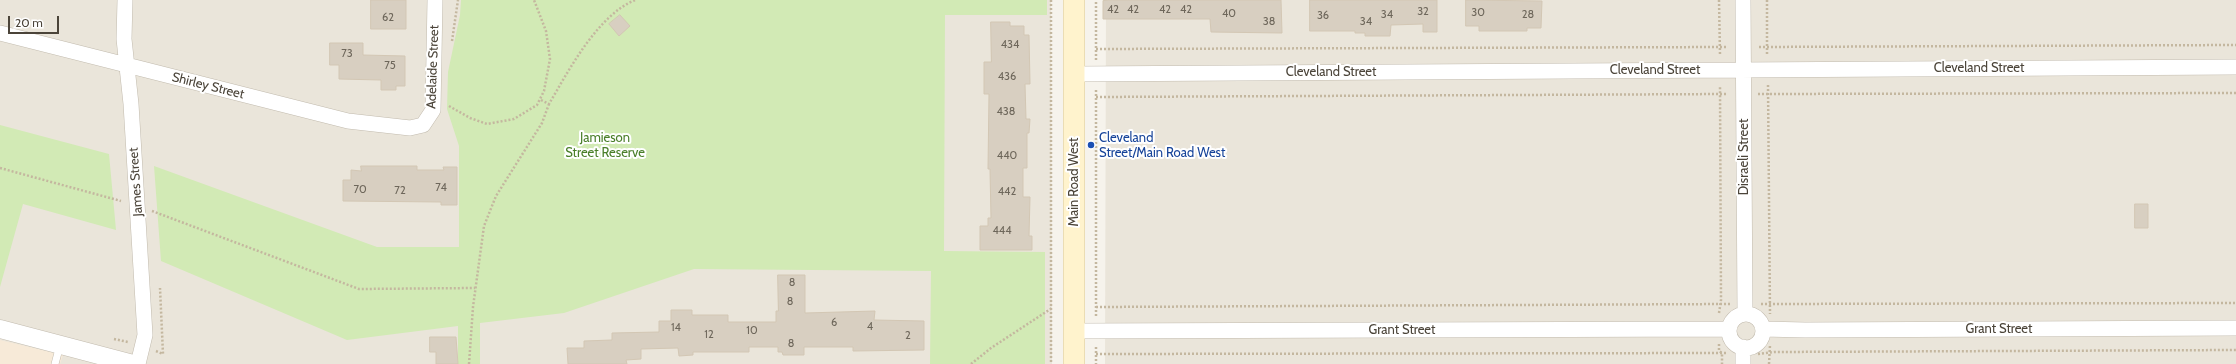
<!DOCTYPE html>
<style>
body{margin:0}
#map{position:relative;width:2236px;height:364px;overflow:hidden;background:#f6f3ec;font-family:Cabin,sans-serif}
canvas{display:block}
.scale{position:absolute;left:8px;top:16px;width:51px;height:18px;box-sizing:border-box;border:2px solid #4b4439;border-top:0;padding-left:5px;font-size:12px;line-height:14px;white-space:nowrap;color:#4b4439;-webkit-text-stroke:3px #fff;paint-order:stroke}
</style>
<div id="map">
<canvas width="2236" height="364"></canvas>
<div class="scale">20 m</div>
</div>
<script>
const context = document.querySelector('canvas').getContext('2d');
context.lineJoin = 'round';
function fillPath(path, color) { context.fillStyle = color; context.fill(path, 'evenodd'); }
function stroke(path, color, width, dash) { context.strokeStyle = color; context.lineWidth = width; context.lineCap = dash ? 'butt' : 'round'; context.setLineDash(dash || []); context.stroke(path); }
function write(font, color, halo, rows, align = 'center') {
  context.font = font + ' Cabin,sans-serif'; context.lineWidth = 4; context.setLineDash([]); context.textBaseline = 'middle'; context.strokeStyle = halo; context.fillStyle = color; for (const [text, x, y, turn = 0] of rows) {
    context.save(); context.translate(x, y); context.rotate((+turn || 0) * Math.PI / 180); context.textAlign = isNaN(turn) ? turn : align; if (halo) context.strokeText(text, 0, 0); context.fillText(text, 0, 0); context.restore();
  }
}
fillPath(new Path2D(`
 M0,0h1051l1,364h-1052z
 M1106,0h1130v364h-1131z`), '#eae5da');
fillPath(new Path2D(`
 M0,340l63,15 -3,9h-60z`), '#f7ead8');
fillPath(new Path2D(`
 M461,0h586v15h-102l-1,236 101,1v112h-115l1,-93 -237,-2 -130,44 -84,10v41h-22v-38l-111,14 -186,-79 -7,-95 223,81h82v-101l-12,-37 1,-37 12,-57z
 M0,125l109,29 7,76 -93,-26 -23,83z`), '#d2eab5');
const building = new Path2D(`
 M371,0h35v29h-35z
 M1113,0h168l1,33 -71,-1 -1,-13h-107v-18z
 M1310,0h127v32h-14v-8l-32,1 -1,11h-25v-3h-10v-2h-45z
 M1466,0l76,1 -1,27h-14v3h-48v-5h-13z
 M620,15l10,11 -11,10 -10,-12z
 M991,22h19v4h14v9h5l1,49h-5l1,35h4l-1,14h-2v35h-4v29h7l-1,39h3v14h-52v-24h8v-8h3l-1,-49h-2l1,-75h-5v-32h7z
 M330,43h33v12l42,1v30h-9v4h-15v-10l-42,-1v-14h-9z
 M361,166h56v4h27l-1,-3h14v38h-16v-3l-98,-1v-21h8v-10l10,1z
 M2135,204h13v24h-13z
 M778,275h27v38l70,-2 -1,9 50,1v29l-71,1v-4h-49v8h-21l-1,-3h-4v-5h-29v5h-56v3l-14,1 -1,-8 -37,1v10l-15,1 1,4h-59l-1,-16h17v-7l28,-1v-7l47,-1v-11h12v-11h21v5h36v7h48v-11h2z
 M430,337h26l2,27h-22v-12h-6z`);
fillPath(building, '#d8cfc1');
stroke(building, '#d3c7b4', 1);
const service = new Path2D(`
 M55,364l5,-19`);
const minor = new Path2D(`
 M125,0l-1,39 7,65 14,231 -7,29
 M1743,0l2,313
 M0,33l348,88 62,7 13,-3 10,-15 2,-110
 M1074,74l1162,-7
 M1729 331a17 17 0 1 1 34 0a17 17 0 1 1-34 0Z
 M1763,329l42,1 431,-2
 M1075,331l654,-2
 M1743,347v17`);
const tertiary = new Path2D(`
 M0,329l133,35`);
const secondary = new Path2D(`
 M1074,0v364`);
stroke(service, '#c2bbae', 8);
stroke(minor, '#c2bbae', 16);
stroke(tertiary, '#c2bbae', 19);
stroke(secondary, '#d6c79b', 22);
stroke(new Path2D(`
 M1051,0v364
 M1719,0l1,55
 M452,41l6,-41
 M1759,47l477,-2
 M1096,49l632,-2
 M1767,54v-54
 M1096,60v-60
 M1768,85l2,229
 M1758,94l478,-1
 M1096,97l631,-3
 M541,100l8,4c20,-34 48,-88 86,-104
 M449,106l21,12 17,6 27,-5 23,-14 7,-14 6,-32 -4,-28 -12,-31
 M0,168l121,33
 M152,211l207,78 116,-1
 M1761,304l475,-1
 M1096,307l634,-3
 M1719,313l2,-13 -1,-214
 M1096,316v-227
 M114,339l14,3
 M1719,344v7l3,2v11
 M1096,347v17
 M156,351l7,3 -3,-66
 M1096,354l631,-1
 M1758,354l16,-2 462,-2
 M469,364l4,-57 11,-81 12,-30 46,-73 7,-19
 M971,364l20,-16 61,-40
 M1769,364l1,-19`), '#c4b79f', 2.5, [2, 2]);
stroke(service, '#fff', 7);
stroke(minor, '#fff', 15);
stroke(tertiary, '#fff', 18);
stroke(secondary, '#fff3cd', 21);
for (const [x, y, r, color] of [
 [1091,145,4,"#1a4fb4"]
]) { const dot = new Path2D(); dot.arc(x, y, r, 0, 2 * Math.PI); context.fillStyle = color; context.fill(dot); stroke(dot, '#fff', 1.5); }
write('11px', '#6e675b', null, [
 ["42",1113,10],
 ["42",1133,10],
 ["42",1165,10],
 ["42",1186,10],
 ["32",1423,12],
 ["30",1478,13],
 ["40",1229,14],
 ["34",1387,15],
 ["28",1528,15],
 ["36",1323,16],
 ["62",388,18],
 ["38",1269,22],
 ["34",1366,22],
 ["434",1010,45],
 ["73",347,54],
 ["75",390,66],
 ["436",1007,77],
 ["438",1006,112],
 ["440",1007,156],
 ["74",441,188],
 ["70",360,190],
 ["72",400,191],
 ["442",1007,192],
 ["444",1002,231],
 ["8",792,283],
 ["8",790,302],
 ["6",834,323],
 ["4",870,327],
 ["14",676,328],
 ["10",752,331],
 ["12",709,335],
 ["2",908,336],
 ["8",791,344]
]);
write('13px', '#4b4439', '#fff', [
 ["Adelaide Street",433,67,-88],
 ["Cleveland Street",1979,68],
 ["Cleveland Street",1655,70],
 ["Cleveland Street",1331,72],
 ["Shirley Street",208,86,14],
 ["Disraeli Street",1744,157,-90],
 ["James Street",136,182,-94],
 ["Main Road West",1074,182,-90],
 ["Grant Street",1999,329],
 ["Grant Street",1402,330]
]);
write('13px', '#4a7f2a', '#fff', [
 ["Jamieson",605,138],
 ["Street Reserve",605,153]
]);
write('13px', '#164399', '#fff', [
 ["Cleveland",1099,138],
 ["Street/Main Road West",1099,153]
], 'left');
</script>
